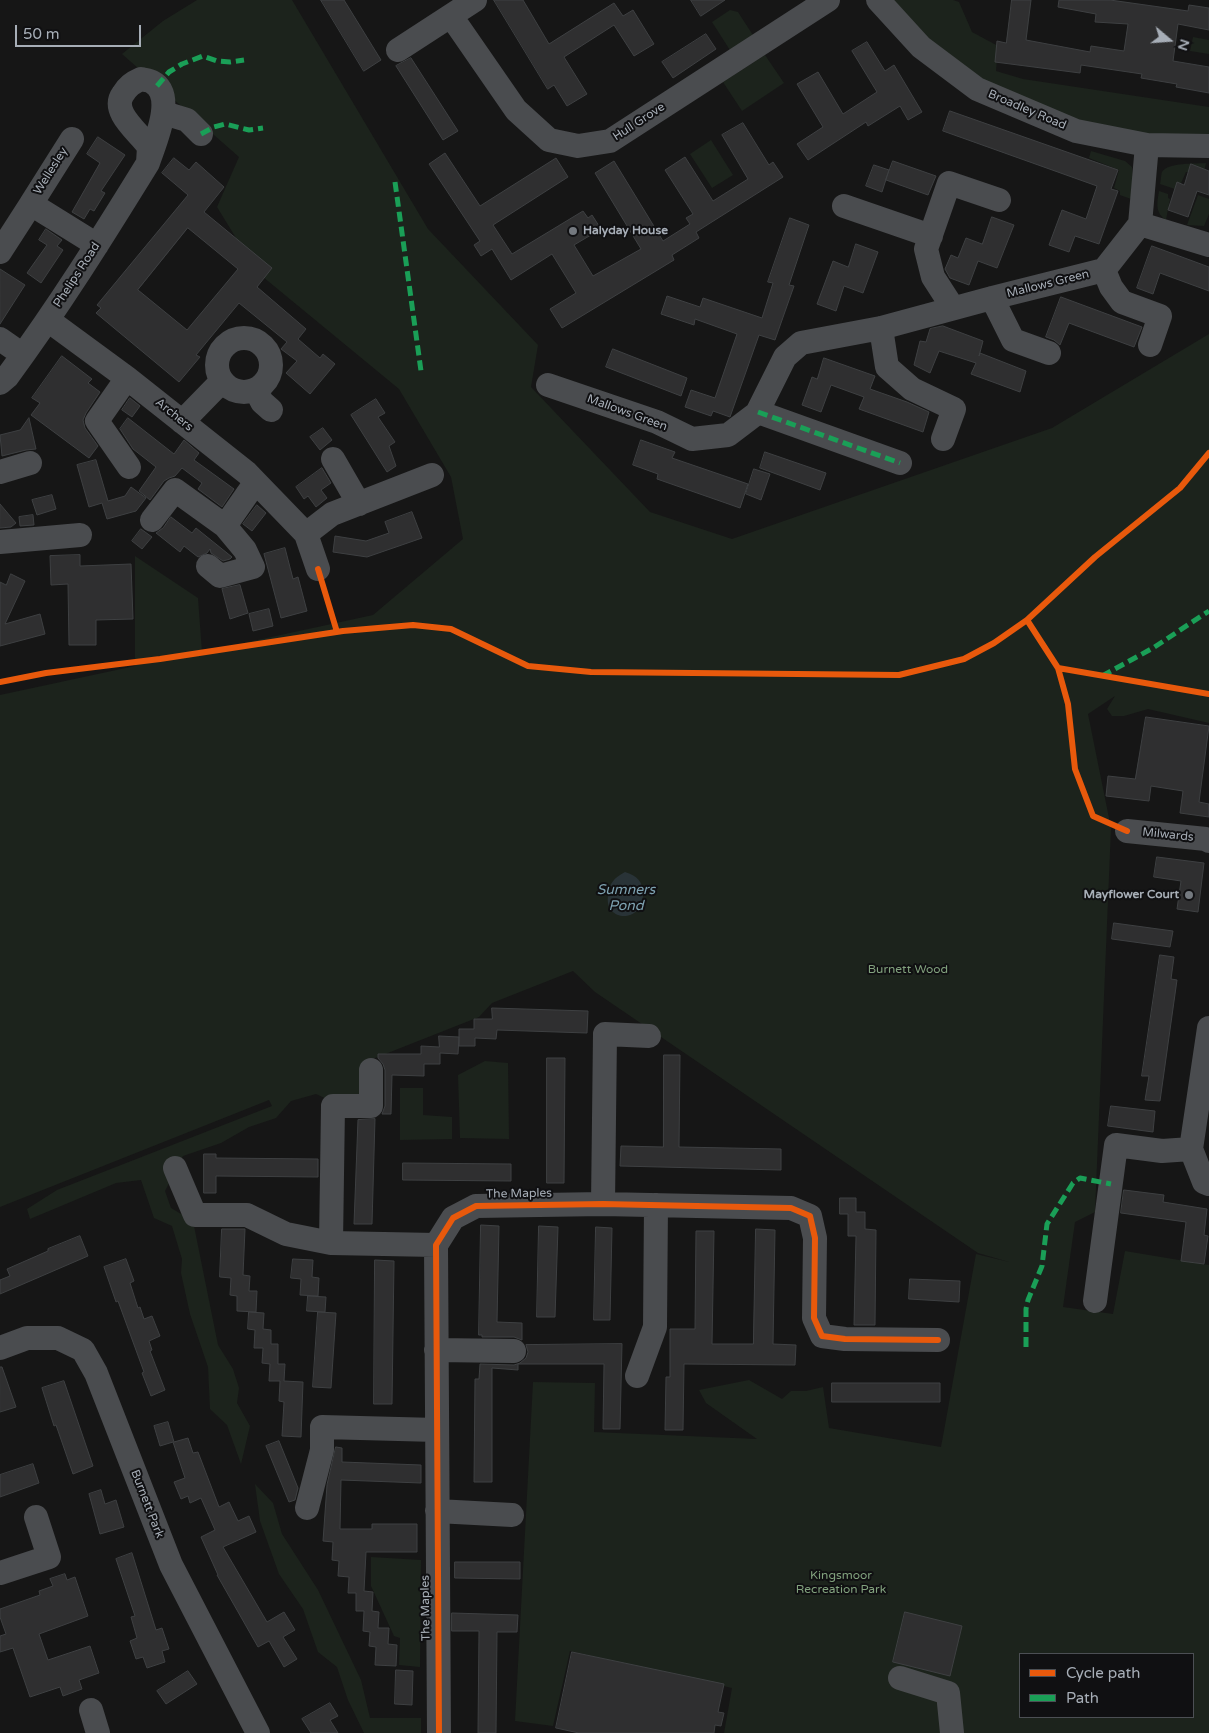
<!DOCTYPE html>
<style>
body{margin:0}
#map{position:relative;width:1209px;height:1733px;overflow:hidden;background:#161616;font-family:"Varela Round",sans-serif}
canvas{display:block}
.legend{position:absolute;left:1019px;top:1653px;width:175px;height:65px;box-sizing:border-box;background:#101012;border:1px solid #4c4f54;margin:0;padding:6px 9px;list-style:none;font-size:15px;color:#a7aeb7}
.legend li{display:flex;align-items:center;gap:10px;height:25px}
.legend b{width:25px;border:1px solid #4c4f54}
.north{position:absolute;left:1144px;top:15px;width:50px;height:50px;-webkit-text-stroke:4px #101012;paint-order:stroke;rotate:108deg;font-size:14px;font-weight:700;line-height:20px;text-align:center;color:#a7aeb7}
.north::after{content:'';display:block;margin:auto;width:18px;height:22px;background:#a7aeb7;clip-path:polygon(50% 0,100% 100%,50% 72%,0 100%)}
.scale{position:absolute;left:15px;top:25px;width:126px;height:22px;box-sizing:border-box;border:2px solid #a7aeb7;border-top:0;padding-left:6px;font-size:15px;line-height:18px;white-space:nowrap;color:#a7aeb7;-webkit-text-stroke:4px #101012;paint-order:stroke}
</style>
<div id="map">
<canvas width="1209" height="1733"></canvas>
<ul class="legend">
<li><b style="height:6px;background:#e8590c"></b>Cycle path</li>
<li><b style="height:6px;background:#1a9f57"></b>Path</li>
</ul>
<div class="north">N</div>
<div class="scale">50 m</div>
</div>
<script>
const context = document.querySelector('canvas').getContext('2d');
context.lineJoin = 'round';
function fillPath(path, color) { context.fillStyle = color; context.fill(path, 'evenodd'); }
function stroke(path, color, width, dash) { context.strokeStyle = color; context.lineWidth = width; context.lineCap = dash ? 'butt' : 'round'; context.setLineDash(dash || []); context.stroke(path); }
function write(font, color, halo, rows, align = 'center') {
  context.font = font + ' "Varela Round",sans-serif'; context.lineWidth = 4; context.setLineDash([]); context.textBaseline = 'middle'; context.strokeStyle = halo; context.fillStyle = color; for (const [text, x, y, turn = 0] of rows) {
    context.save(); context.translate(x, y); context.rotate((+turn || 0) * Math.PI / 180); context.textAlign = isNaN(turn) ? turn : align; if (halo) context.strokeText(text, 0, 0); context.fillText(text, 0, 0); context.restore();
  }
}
fillPath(new Path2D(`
 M197,0h95l136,229 110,116 -7,42 119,125 82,27 320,-111 157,-94v389l-61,-14 -24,7h-12l-5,-7 8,-13 -27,18 23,114 -16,384 -20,10 -12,85 50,7 12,-63 84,14v468h-485l8,-45 -162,-37 -17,75 -38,-5 18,-339 62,1 -1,49 163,7 -51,-36 -7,-13 50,-10 33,19 9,-8h15l17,-4 6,41 112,19 35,-193 33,8 -31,-9 -383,-261 -22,-21 -81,32 -13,14 -114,45 -6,39 -30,-1 -13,-6 -25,7 -15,17 -27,9 -28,16 -38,13 -18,35 6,17 22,13 25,124 15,24 6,19 -2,15 13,23 -9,38 -14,-39 -17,-16 -2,-42 -18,-53 -9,-41 1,-14 -10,-33 -18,-8 -13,-38 -25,3 -86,36 -3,-10 30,-19 215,-84 -3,-6 -269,107v-512l135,-29v-110l63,42 4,54 171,-37 90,-76 -12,-62 -52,-88 -142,-117 -40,-65 22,-50 -117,-103 41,-33zM1020,1654h173v63h-173z
 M888,0h65l6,2 13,30 26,14 -2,25 27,8 186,28v31l-78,-3 -45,-9 -111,-49 -63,-47z
 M730,10l8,2 20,31 -23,15 -23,-36z
 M1193,37l16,3v14l-19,-3z
 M765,55l19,28 -42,28 -19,-29z
 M711,140l22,35 -21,13 -22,-34z
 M1091,151l34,10 7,6 1,13 -2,19 -11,-4v-4l-6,-3 5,-18 -30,-12z
 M1206,163l-2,9h-18l-8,18 -18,-6c1,-3 1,-10 2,-12 6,-10 34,-8 44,-9z
 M1159,191l9,3v4l2,1 -4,21c-11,-7 -9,-17 -7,-29z
 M1198,195l11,4v15l-5,12 -17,-1z
 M485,1061l23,2 1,76 -49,-1 -2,-63z
 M400,1088h23v27l29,2v22l-52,1z
 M255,1484l18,19 9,31 36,56 43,90 9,38h51v15h-57l-16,-33 -11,-33 -19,-15 -15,-43 -24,-35 -19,-53z
 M371,1557l50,3 -1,107 -21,-2 1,-27 -6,-2 -23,-50z`), '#1c231c');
fillPath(new Path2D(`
 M625,872c12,4 18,9 18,22 0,30 -39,28 -35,2 1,-13 6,-18 17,-24z`), '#293337');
const building = new Path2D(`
 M321,0h23l37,60 -17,11z
 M494,0h29l26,44 65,-41 9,13 10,-6 21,34 -20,12 -20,-31 -50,32 23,37 -20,12 -13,-21 -6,4z
 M691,0h34l-24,16z
 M1012,0h19l-5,40 64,12 1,-6 33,5 4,-27 -33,-2 1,-8 -38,-7 1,-7h51l78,11 1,-6 20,3v22l-31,-6 -5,37 36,6v26l-33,-6 1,-3 -36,-6 1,-4 -61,-9 -1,8 -85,-11 2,-21 9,2z
 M706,34l10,15 -43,29 -11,-16z
 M867,42l18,29 9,-6 28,47 -14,8 -8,-14 -32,20 -2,-4 -58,38 -11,-16 26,-17 -26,-43 21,-12 25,42 34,-22 -25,-41z
 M411,58l47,73 -15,9 -47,-74z
 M950,111l168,59 -7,19 7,2 -19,53 -24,-8 -6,16 -20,-7 13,-35 24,9 11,-33 -154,-55z
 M743,123l26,42 4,-3 10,15 -87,55 3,6 -27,17 2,5 -112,68 -12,-19 26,-16 -24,-39 -41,26 -19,-31 -11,7 -7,-11 6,-4 -51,-77 16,-11 35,53 76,-48 12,19 -75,48 19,29 71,-43 5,7 4,-3 9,14 -27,16 19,31 48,-27 -46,-76 19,-12 49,80 27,-17 -4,-6 7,-4 -28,-44 20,-13 28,44 35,-22 -26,-44z
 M98,137l27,18 -24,36 4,2 -11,18 -4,-2 -6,10 -12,-7 28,-49 -13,-9z
 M174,158l15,12 7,-8 28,25 -20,25 68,56 -15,19 49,42 -8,10 22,19 3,-4 12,10 -25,30 -24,-21 11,-12 -16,-12 6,-7 -48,-39 -43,52 4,2 -21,25 -83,-69 5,-5 -4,-3 91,-110 -26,-22zM188,228l50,41 -51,61 -49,-40z
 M893,161l43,15 -8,19 -42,-15z
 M1191,164l18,7v24l-12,-4 -9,26 -20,-7 9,-28 7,3z
 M874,165l15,5 -7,22 -16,-6z
 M992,217l22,8 -17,43 -19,-7 -9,24 -19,-7 -5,-9 6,-14 7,3 8,-20 16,6z
 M790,218l19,7 -20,60 5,1 -19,54 -16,-5 -29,82 -17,-6 -2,5 -26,-9 6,-17 24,8 22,-64 -42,-15 -1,6 -33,-11 6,-18 33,11 3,-9 59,20 11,-35 -5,-1z
 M46,229l16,11 -5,6 6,4 -22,33 -14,-10 20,-28 -8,-5z
 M856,244l22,8 -15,41 -19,-7 -8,25 -19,-7 16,-43 15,6z
 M1152,246l57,21v24l-49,-18 -7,21 -16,-6z
 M0,269l25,16 -25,39z
 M1061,297l81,30 -8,20 -65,-24 -9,22 -6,-5 -8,-3z
 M943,326l40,15 -4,15 1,-3 46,18 -6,21 -49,-18 5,-11 -37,-12 -9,22 -16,-8 6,-24 6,1 4,-13z
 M613,349l74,29 -6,18 -75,-29z
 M62,356l30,23 -4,4 12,9 -14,21 -3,7 2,8 13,18 -9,12 -58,-43 9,-12 -8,-5z
 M824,358l51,18 -5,13 37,13 22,10 -6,20 -64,-23 5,-12 -33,-12 -10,27 -19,-7 10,-28 5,2z
 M130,398l10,8 -8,11 -10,-7z
 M376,399l9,14 -7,4 17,25 -6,4 7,20 -9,6 -36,-57z
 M29,418l7,31 -10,1 -24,6 -2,-21 20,-5z
 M128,418l46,36 10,-14 15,13 -5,7 40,29 -12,18 -24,-18 4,-6 -20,-15 -7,8 -6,2 -5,3 -14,19 -11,-9 17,-24 -23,-18 -13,-20z
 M323,428l9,12 -12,10 -10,-13z
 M641,440l34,12 -3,6 76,26 -8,24 -83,-29 1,-5 -25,-9z
 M765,452l61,21 -6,17 -60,-22z
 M96,460l12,41 17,-5 6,-9 15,11 -10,13 -29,8 -5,-16 -13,4 -12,-42z
 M322,468l9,15 -10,7 6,8 -11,9 -8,-11 -4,3 -8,-12z
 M754,469l16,5 -9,26 -15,-6z
 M52,495l4,14 -19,6 -5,-15z
 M0,504l16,19 -5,4 -11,1z
 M257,505l9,8 -14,18 -9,-7z
 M412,512l10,26 -55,19 -34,-5 2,-16 31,5 23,-8 -4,-11z
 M33,515l1,10 -14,1 -1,-9z
 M171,517l21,16 4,-5 36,29 -2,2 -7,2 -12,-8 -1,-4 -3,4 -9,4 -14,-11 -4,6 -24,-19 7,-5z
 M141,529l11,8 -10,12 -10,-8z
 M285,548l8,31 5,-2 9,34 -26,7 -17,-64z
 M80,555v11l51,-2 2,55 -37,1v25h-27l-1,-61 -17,1 -1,-29z
 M11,574l14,7 -20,43 35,-10 5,20 -45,12v-64l6,3z
 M240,585l8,28 -18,6 -8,-30z
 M269,609l4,17 -20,5 -4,-17z
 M1146,717l63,9 -10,76 10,2v13l-29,-4 3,-22 -32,-5 -2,15 -43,-5 2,-20 27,3z
 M1157,857l47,6 -6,49 -21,-3 4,-28 -27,-4z
 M1114,923l59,8 -3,16 -58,-8z
 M1160,955l14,2 -3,22 6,1 -17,121 -15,-1 4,-24h-7z
 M492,1008l96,3 -1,22 -90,-3 -1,9 -21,-1v8h-16v-17h15v-10h18z
 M439,1036l20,1 -1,17 -18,-1v11h-16v12l-32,-1 -1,39h-9l3,-8v-36l-2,-6 -5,-6v-4h43v-8l18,1z
 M664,1055h16l-1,92 102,2v21l-161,-4 1,-20 42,1z
 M547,1058h18l-1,125h-17z
 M1111,1106l44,5 -2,21 -45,-6z
 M375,1119l-3,105h-18l4,-104z
 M204,1154h12v4l102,1v18l-102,-1v17h-12z
 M403,1163l108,1v17l-108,-1z
 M1124,1190l40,5 -1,7 44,7 -3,26 4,1 -4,28 -23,-3 5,-39 -65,-9z
 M840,1198h16v14h9v17l11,1 -1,95h-21l2,-89h-8v-22h-8z
 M481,1225l18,1 -2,96 25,1v17l-8,-3h-32v-2h-3z
 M539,1226l19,1 -3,90h-18z
 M596,1227l16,1 -2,92h-16z
 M222,1229h23l-2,46 7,1 -1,15h8l-1,21 -19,-1v-15l-7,-1 1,-17 -11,-1z
 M756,1229l19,1 -2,114 23,1 -1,20 -111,-1 -1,66h-18l1,-53h4v-48h25l1,-98h18l-2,113h41z
 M80,1236l8,20 -88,38v-14l10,-4 -3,-7 41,-18v-2z
 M126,1259l8,22 -4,2 8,25 2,-1 4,12 8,-3 8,20 -11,5 3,9 -2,1 15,39 -14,6 -9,-23 2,-1 -26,-71 -2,1 -12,-35z
 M293,1259l20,1 -1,17 7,1 -1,18 -18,-1 1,-16 -10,-1z
 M375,1260l19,1 -2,143h-18z
 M910,1279l50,2 -1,21 -50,-3z
 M308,1296l18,1 -1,15 -18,-1z
 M249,1312l15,1 -1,16 8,1v14h7v20h7l-1,17 19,1 -2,55 -19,-1 2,-34 -5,-1 1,-20h-11l1,-17 -8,-1 1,-15h-9l1,-18 -7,-1z
 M318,1312l18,1 -5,75 -18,-1z
 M622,1344l-2,85h-17l1,-65h-86v6l-26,-2v114h-18l1,-103h4l1,-15 34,1 6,-2 6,-5 2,-6 -2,-7z
 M0,1367h2l14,40 -16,5z
 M64,1381l29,85 -20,8 -17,-49 -2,1 -12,-38z
 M832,1383h108v19h-108z
 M168,1422l6,20 14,-4 5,15 5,-1 21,55 10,-5 9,19 11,-5 7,16 -33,15 44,75 17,-10 11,18 -12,7 14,22 -13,8 -15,-26 -11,6 -41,-72h1l-17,-38 14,-7 -14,-32 -11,5 -2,-7 -7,3 -7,-17 11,-4 -12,-36 -13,4 -6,-20z
 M279,1441l19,47 -3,12 -6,2 -23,-56z
 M336,1447l6,1v14l79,3v18l-80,-3 -1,49h32v-5h45v28h-51l-2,39 9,1 -1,19 7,1 -1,16h11l-1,16 9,1 -1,21 -21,-1 1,-18 -7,-1 1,-14 -7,-1 1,-20h-8v-18h-8l1,-16 -11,-1 1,-15 -7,-1 1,-18 -10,-1 4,-56z
 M33,1464l6,19 -39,14v-22z
 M101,1490l4,14 11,-4 8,27 -24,7 -11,-40z
 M132,1553l24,77 6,-2 7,21 -7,2 3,11 -18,6 -4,-11 -7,2 -6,-18 7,-3 -6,-21 4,-1 -19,-57z
 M455,1562h65v17l-65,-1z
 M65,1574l2,6 8,-3 13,39 -49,18 9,26 42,-14 9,27 -20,7 3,9 -19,7 -3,-9 -30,10 -17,-49 -13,4v-16l6,-2 -6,-17v-8l40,-14 -1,-4 14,-5 -3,-7z
 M905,1612l57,14 -12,50 -57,-14z
 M452,1613l66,2 -1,17h-20l-1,101h-18l1,-102h-27z
 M572,1652l152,32 -6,28 6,1 -3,13 -6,-1 -1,8h-135l-23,-5z
 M396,1670l17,1 -1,34 -17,-1z
 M188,1671l9,13 -31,20 -9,-13z
 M330,1703l8,13 -8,4 8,13h-27l-9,-14z`);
fillPath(building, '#2f2f30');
stroke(building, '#3e4042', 1);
stroke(new Path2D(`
 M878,0l43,47 56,42 99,42 71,14 62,1
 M451,16l65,94 33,30 29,6 32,-5 218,-141
 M398,50l77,-50
 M141,79c3,1 8,1 11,3 25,13 2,62 -4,81l1,-16c-9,-14 -39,-35 -26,-53 5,-8 9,-11 18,-15z
 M164,113l23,7 14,14
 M72,139l-41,65 66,41
 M844,206l87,30
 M1140,224l69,21
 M0,252l31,-48
 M1104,270l7,17 11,15 38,14 -10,29
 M992,298l21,42 36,13
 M953,308l-20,-31 -7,-28 23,-66 50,17
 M48,320l79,58 120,95 59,61 12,35
 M881,328l6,39 25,22 42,20 -11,30
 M217 365a27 27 0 1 1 54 0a27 27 0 1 1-54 0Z
 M0,339l23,16
 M127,378l-30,43 32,46
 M0,383l7,-6c51,-69 96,-141 141,-214
 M548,385l109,37 35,17 36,-4 29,-22 28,-56 16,-14 80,-15 111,-30 112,-28 36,-46 7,-79
 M256,390l6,12 9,8
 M758,412l142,51
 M182,422l40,-41
 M333,459l26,45
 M0,472l30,-9
 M152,520l23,-30 50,36 20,24 8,17 -33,9 -12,-10
 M225,526l30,-43
 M306,534l26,-20 100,-39
 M0,542l80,-7
 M1127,831l79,8 3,2
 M1209,1028l-18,121 13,33 5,2
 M175,1168l20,47h52l39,19 45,9 105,2
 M603,1204l2,-170 44,2
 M331,1243l2,-137h38v-36
 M1095,1301l21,-156 46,6 29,-2
 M0,1348l27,-10h31l25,12 13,23 75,192 87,168
 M436,1350l78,1
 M637,1376l18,-49 1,-122
 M307,1508l15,-58v-23l115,3
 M437,1511l75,4
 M0,1573l49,-16 -13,-40
 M900,1678l48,15 4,40
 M91,1710l7,23
 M439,1733l-3,-488 17,-27 23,-12 127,-2 188,4 19,8 5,22 -1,80 8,18 23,3 93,1`), '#4a4c4f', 24);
stroke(new Path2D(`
 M157,86l12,-14 13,-8 21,-8 14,5 13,1 14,-2
 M201,134l13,-7 11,-3 24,6 14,-2
 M395,182l26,189
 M758,412l142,51
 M1102,676l51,-28 56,-37
 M1026,1347v-38l2,-9 14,-34 5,-42 26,-41 7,-5 31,6`), '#1a9f57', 5, [10, 5]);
stroke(new Path2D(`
 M318,569l19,63
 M1027,620l31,48 10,36 7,65 18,47 34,15
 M1058,668l151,26
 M0,682l46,-9 114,-14 183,-28 70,-6 38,4 77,37 63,6 308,3 65,-16 30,-16 33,-23 68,-63 85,-69 29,-35
 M439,1733l-3,-488 17,-27 23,-12 127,-2 188,4 19,8 5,22 -1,80 8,18 23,3 93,1`), '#e8590c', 6);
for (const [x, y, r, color] of [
 [573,231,5,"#74797f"],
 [1189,895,5,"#74797f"]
]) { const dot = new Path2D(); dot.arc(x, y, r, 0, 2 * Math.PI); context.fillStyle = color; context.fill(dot); stroke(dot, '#101012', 2); }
write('12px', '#a7aeb7', '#101012', [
 ["Broadley Road",1027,110,23],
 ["Hull Grove",639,122,-33],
 ["Wellesley",51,171,-58],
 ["Phelips Road",77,275,-57],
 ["Mallows Green",1048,284,-14],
 ["Mallows Green",627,413,20],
 ["Archers",174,415,39],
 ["Milwards",1168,835,6],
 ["The Maples",519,1194,-1],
 ["Burnett Park",147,1504,69],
 ["The Maples",426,1608,-91]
]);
write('bold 12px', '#a7aeb7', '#101012', [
 ["Halyday House",583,231],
 ["Mayflower Court",1179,895,"right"]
], 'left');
write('12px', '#82a27e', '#101012', [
 ["Burnett Wood",908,970],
 ["Kingsmoor",841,1576],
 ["Recreation Park",841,1590]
]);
write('italic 14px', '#7ea2b1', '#101012', [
 ["Sumners",626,890],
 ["Pond",626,906]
]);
</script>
